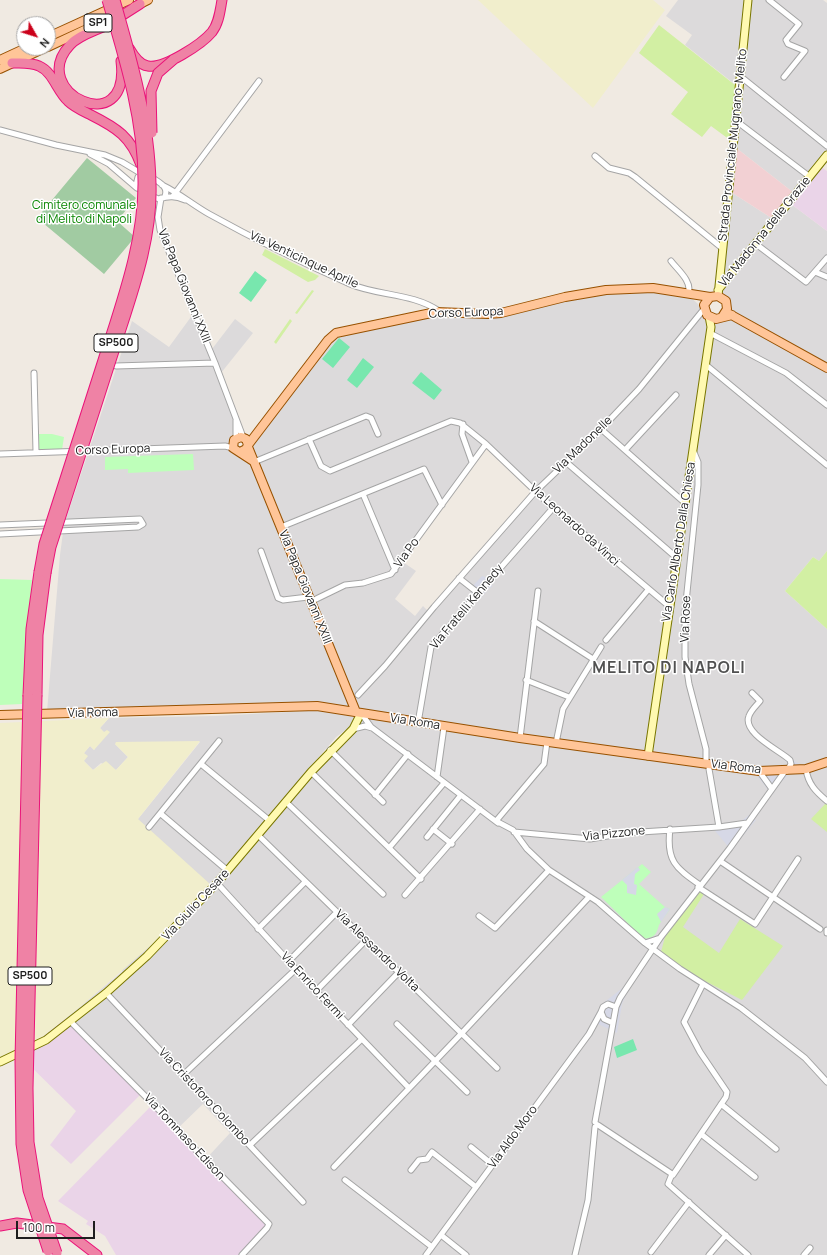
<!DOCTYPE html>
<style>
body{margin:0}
#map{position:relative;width:827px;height:1255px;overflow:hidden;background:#f0eae2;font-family:Manrope,sans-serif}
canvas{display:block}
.north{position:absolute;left:16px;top:16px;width:40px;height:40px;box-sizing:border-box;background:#fff;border:1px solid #a5a5a5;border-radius:50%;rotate:129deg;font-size:11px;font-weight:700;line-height:16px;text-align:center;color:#1e1e1e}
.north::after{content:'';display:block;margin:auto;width:14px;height:18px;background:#cb001a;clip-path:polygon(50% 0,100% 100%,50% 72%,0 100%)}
.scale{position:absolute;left:16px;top:1221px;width:79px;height:18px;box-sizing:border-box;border:2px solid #1e1e1e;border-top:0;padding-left:5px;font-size:12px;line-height:14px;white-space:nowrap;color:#1e1e1e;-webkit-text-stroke:3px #fff;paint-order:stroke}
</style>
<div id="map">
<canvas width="827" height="1255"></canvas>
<div class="north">N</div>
<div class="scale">100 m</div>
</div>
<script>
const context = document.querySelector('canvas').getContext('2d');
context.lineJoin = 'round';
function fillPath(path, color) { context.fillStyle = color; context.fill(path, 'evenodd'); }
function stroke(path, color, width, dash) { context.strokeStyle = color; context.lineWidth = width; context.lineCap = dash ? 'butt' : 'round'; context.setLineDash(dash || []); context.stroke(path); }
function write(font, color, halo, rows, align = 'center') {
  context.font = font + ' Manrope,sans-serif'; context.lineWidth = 3; context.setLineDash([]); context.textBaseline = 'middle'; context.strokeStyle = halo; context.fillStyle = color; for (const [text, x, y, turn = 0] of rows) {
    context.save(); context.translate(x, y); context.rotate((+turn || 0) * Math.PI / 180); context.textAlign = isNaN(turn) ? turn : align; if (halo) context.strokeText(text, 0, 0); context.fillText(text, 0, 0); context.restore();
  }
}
fillPath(new Path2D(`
 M678,0h69l-10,86 -52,-41 7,-10 -26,-19z
 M751,0h72l4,3v148l-33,42 -59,-46z
 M731,192l42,27 -52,63z
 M791,204l36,27v134l-98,-55 -9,-19z
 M627,290l60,4 11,10 5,11 29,3 95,53v180l-8,10 -6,-4 -28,34 42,38v131l-9,4 -57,5 -404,-59 -105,-263 78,-106 8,-5 102,-21 57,2 24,-4 43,-14zM486,448l35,32 10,12 -103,119 -5,-5 -8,10 -20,-17 21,-28 -13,-9z
 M196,310l16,39 23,-30 18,14 -32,40 24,61 -6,1 -9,10 22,19 101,246 -37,-6 -269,8 13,-157 4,-30 68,-204 37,26z
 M324,710l33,8 -3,6 -18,13 -126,147 8,2 147,-170 392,56 70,-8v491h-588l8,-7 -43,-87 26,-28 -27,-29 -27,26 -110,-112 56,-46 16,-153 62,-77 -85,2 13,13 -12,13 -15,-7 -8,7 -10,-10 1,-7 6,-7 4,4 10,-17 -4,-5 9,-10 106,-2z`), '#dcdadb');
fillPath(new Path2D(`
 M735,147l59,46 -21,26 -42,-27z`), '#f2d0d3');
fillPath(new Path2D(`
 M820,166l7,5v60l-36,-27z
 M66,1018l75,76 -70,70 -21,-19 26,-34 -60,-59 21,-11z
 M152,1105l115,120 -28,30h-123l-11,-19 -19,-12 2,-3 -30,-20z`), '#ead4e8');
fillPath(new Path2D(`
 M478,0h175l12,10 -72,98z
 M109,718l-9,10 4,4 3,-2 3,2 -16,18 -4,-4 -6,7 4,3 -4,5 9,9 13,-9 10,9 12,-13 -13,-13 1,-2 84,-1 -62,78 72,65 -46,50 -84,73 -43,34 -37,18v-336z`), '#f1eecc');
fillPath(new Path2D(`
 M659,25l76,60 -5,55 -19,-14 -9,11 -31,-23 17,-22 -49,-39z
 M265,249l54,27 -4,4 -7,2 -46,-27z
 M312,290l2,1 -17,23 -2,-1z
 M290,319l2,2 -16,23 -2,-2z
 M827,551v78l-42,-38 28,-34 6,4z
 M826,803l1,1v28l-16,-13z
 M698,889l6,5 -21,33 36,26 21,-34 43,27 -41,54 -45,-23 -36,-25 5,-19z`), '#d2efa3');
fillPath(new Path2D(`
 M87,158l49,40 -19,23 18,16 -31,37 -67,-56z`), '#a1cba2');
fillPath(new Path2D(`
 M37,434h15l12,3 -2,13h-25z
 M193,454l1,16 -66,3v-4l-23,1v-13z
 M0,579l32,1 -10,124 -22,1z
 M642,864l9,8 -12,12 26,23 5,2c-3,5 -8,10 -11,16 -3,10 -4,12 -15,14l-43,-42z`), '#beffba');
fillPath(new Path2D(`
 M255,271l12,9 -16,22 -12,-9z
 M339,338l11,9 -17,21 -11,-9z
 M363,358l11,9 -17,21 -10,-8z
 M421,372l21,18 -8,10 -22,-17z
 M633,1039l4,11 -20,8 -3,-11z`), '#78e7ae');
fillPath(new Path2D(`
 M482,576l9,3 1,8 -3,1 -10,12 -4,-1 -5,-4 2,-3 -3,-2z
 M791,759l10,6 -3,7 -9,1 -5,7 -3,1 -9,14 -16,-21 27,-5z
 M749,815l7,5 -25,30 -20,-24 29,-4z
 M638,867l2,3 -5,4 -1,10 3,1 -1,10 -9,-2v-8l-5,-5z
 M665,907l5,2 -9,13 -4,-8z
 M625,986l4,2 -7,16 -5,29 -25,-12 10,-17z`), '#d6d8e6');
const street = new Path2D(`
 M769,0l30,24 -13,16 2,4 17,7 -21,26
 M740,76l87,70
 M735,120l75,57
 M0,130l56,15 49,10 17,7 20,12
 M90,154l19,10 28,24
 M595,156l14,12 20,5 6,4 87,71
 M151,177c7,5 18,9 14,19
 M162,185c17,8 31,20 47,29 45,25 94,49 141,70 28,12 63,9 89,27
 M143,193l-7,-8 2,-8 6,-3
 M151,196l8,3c10,-3 16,-3 26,1
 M173,196l86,-115
 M161,198l-3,19 2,13 55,133 28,74
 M756,244l50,38 21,-24
 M671,261c6,8 22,21 17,32
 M815,272l12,5
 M710,333l76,40 41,32
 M706,365l121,100
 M116,366l99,-3
 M34,373l2,79
 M236,420v18
 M463,424l-1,10 10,28
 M601,429l85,75
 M309,439l12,27 9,5 121,-50 9,2 26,21 67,64 117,99
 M625,450l51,-55
 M693,450l5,12v23l-13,127v45l4,27 17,65v15
 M0,454l225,-8 8,2
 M254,462l112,-46 5,2 7,16
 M566,462l111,96
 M363,494l32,76
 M0,525l140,-6 3,5 -5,3 -138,7
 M281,527l143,-58 18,36
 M261,551l17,47 5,2 25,-3
 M459,578l19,15
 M310,602l35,-17 18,-2 28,-9 95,-130
 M534,621l59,38
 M606,640l42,-50
 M526,680l43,17
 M752,693l8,8c-4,5 -9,9 -11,15 -7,17 30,34 41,44l1,4 -4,7
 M358,695l27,-29 49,-59 101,-115 66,-63 38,-40 65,-80
 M361,713l10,14 127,96
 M418,723l13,-76 122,-139
 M353,729l12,-3 7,2
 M520,738l18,-147
 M547,742l-3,22 -48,57 17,9 14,19 22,21 49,32 47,41 35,26 61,39 64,50 22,24
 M556,743l7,-34 38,-62
 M330,750l53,52
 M201,764l69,57
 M709,769l10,58
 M806,769c2,15 10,23 21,32
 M759,771l13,18
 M311,772l110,107
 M437,777l7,-50
 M375,795l33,-41
 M286,802l97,92
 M161,814l67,57
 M149,827l70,-86
 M433,829l19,15
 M670,829c-4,31 5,39 30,56
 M514,832l76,7 35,-6 94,-6 28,-4
 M258,835l239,233
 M427,837l34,-42
 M389,848l55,-65
 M720,861l100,68
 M217,883l99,108 93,97
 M698,887l57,37 43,-65
 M405,895l75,-86
 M479,916l16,12 54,-58
 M258,929l47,-47
 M827,930v3
 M645,943l15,-5
 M289,961l48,-49
 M316,991l50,-51
 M106,993l197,209
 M70,1021l105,105 14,17 80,81 -2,4 -25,27
 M613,1023l-9,-4 -3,-7 2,-5 5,-3 8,3
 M397,1024l70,68
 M348,1025l51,-53
 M183,1075l113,-106
 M721,1104l55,45
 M595,1122l21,-115 4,-9 40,-60 70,-90 55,-77
 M598,1125l74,49 -4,10 80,71
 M701,1134l54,43
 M250,1145l112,-106
 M471,1147l22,18
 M334,1167l127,-133 128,-137
 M411,1170l8,-10 8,-1 5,-7 44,35
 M673,1175l53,-78 1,-5 -27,-40 -16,-30 19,-38
 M345,1180l87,67
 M441,1235l25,20
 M651,1252l38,-50
 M426,1255l163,-221 12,-22
 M575,1255l13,-55 7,-73
 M709,1255l17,-20
 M804,1255l6,-7`);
const secondary = new Path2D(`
 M718,290l109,-135
 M718,296l30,-296
 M648,756l63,-429 -2,-11
 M0,1062l46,-22 60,-47 41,-37 70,-73 94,-111 42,-43 8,-16`);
const primary = new Path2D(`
 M134,7l14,-7
 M48,37l81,-37
 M48,47l68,-32
 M0,60l26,-12
 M0,69l45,-21
 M726,312l101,56
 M722,317l5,-8 -1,-8 -8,-5 -8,1 -6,8 3,10 9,4 16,-4
 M248,445l80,-105 8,-7 100,-21 52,2 13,-1 64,-16 41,-7 47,-2 57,9
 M248,447l108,265
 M240,452l6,-3 2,-4 -2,-6 -5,-2 -7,3 -1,8 20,13
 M0,715l317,-9 203,32 239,33 47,-2 21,-7`);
const highway = new Path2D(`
 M129,48c4,7 10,17 19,18 16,3 54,-22 64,-34 7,-9 8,-21 10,-32
 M121,61c10,81 -95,31 -51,-16 9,-10 25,-14 37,-20 11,-7 22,-14 33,-21
 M12,63c8,0 19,-1 27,3 14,6 18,25 29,35 6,6 15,10 23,14 26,13 40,22 50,50
 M28,695l3,-66 8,-57
 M37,695l1,-60 8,-62
 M0,1226l17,-3 46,6 34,26`);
stroke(street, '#a5a5a5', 7);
stroke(secondary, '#797600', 9);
stroke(primary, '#975100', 10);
stroke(highway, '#ea1379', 11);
stroke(street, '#fff', 5);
stroke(secondary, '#fff9b1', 7);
stroke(primary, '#ffc598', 8);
stroke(highway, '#ef82a5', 9);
const highwayBridge = new Path2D(`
 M152,133l-1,-42 7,-18 15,-13
 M39,572l5,-28c20,-62 40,-125 60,-187 18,-57 40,-117 39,-177 0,-61 -19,-122 -36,-180
 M46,573l5,-26c21,-65 42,-131 63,-196 17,-54 39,-110 37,-167 -1,-62 -19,-125 -36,-184
 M28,695l-8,365 1,84 7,46 20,61
 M37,695l-9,393 1,54 9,56 19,55`);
stroke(highwayBridge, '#ea1379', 11, []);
stroke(highwayBridge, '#ef82a5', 9);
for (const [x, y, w] of [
 [98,23,28],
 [116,343,44],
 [30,976,44]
]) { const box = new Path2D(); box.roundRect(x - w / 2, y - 9, w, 18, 3); context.fillStyle = '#fff'; context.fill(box); stroke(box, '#1e1e1e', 1); }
write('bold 11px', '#1e1e1e', null, [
 ["SP1",98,23],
 ["SP500",116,343],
 ["SP500",30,976]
]);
write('12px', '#1e1e1e', '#fff', [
 ["Strada Provinciale Mugnano-Melito",733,145,-84],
 ["Via Madonna delle Grazie",765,232,-51],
 ["Via Venticinque Aprile",304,260,25],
 ["Via Papa Giovanni XXIII",184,286,68],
 ["Corso Europa",466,313,-2],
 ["Via Madonelle",583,445,-44],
 ["Corso Europa",113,450,-2],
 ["Via Leonardo da Vinci",574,525,42],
 ["Via Carlo Alberto Dalla Chiesa",679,542,-81],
 ["Via Po",407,553,-54],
 ["Via Papa Giovanni XXIII",305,587,68],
 ["Via Fratelli Kennedy",467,607,-50],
 ["Via Rose",686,619,-88],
 ["Via Roma",93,713,-1],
 ["Via Roma",415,722,9],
 ["Via Roma",736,767,7],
 ["Via Pizzone",614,834,-6],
 ["Via Giulio Cesare",196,905,-47],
 ["Via Alessandro Volta",377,951,44],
 ["Via Enrico Fermi",312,986,47],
 ["Via Cristoforo Colombo",204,1097,47],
 ["Via Tommaso Edison",184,1137,47],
 ["Via Aldo Moro",513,1137,-54]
]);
write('12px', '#078601', '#fff', [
 ["Cimitero comunale",84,206],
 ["di Melito di Napoli",84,220]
]);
context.letterSpacing = '1px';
write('bold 16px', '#515151', '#fff', [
 ["MELITO DI NAPOLI",669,669]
]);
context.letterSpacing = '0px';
</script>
